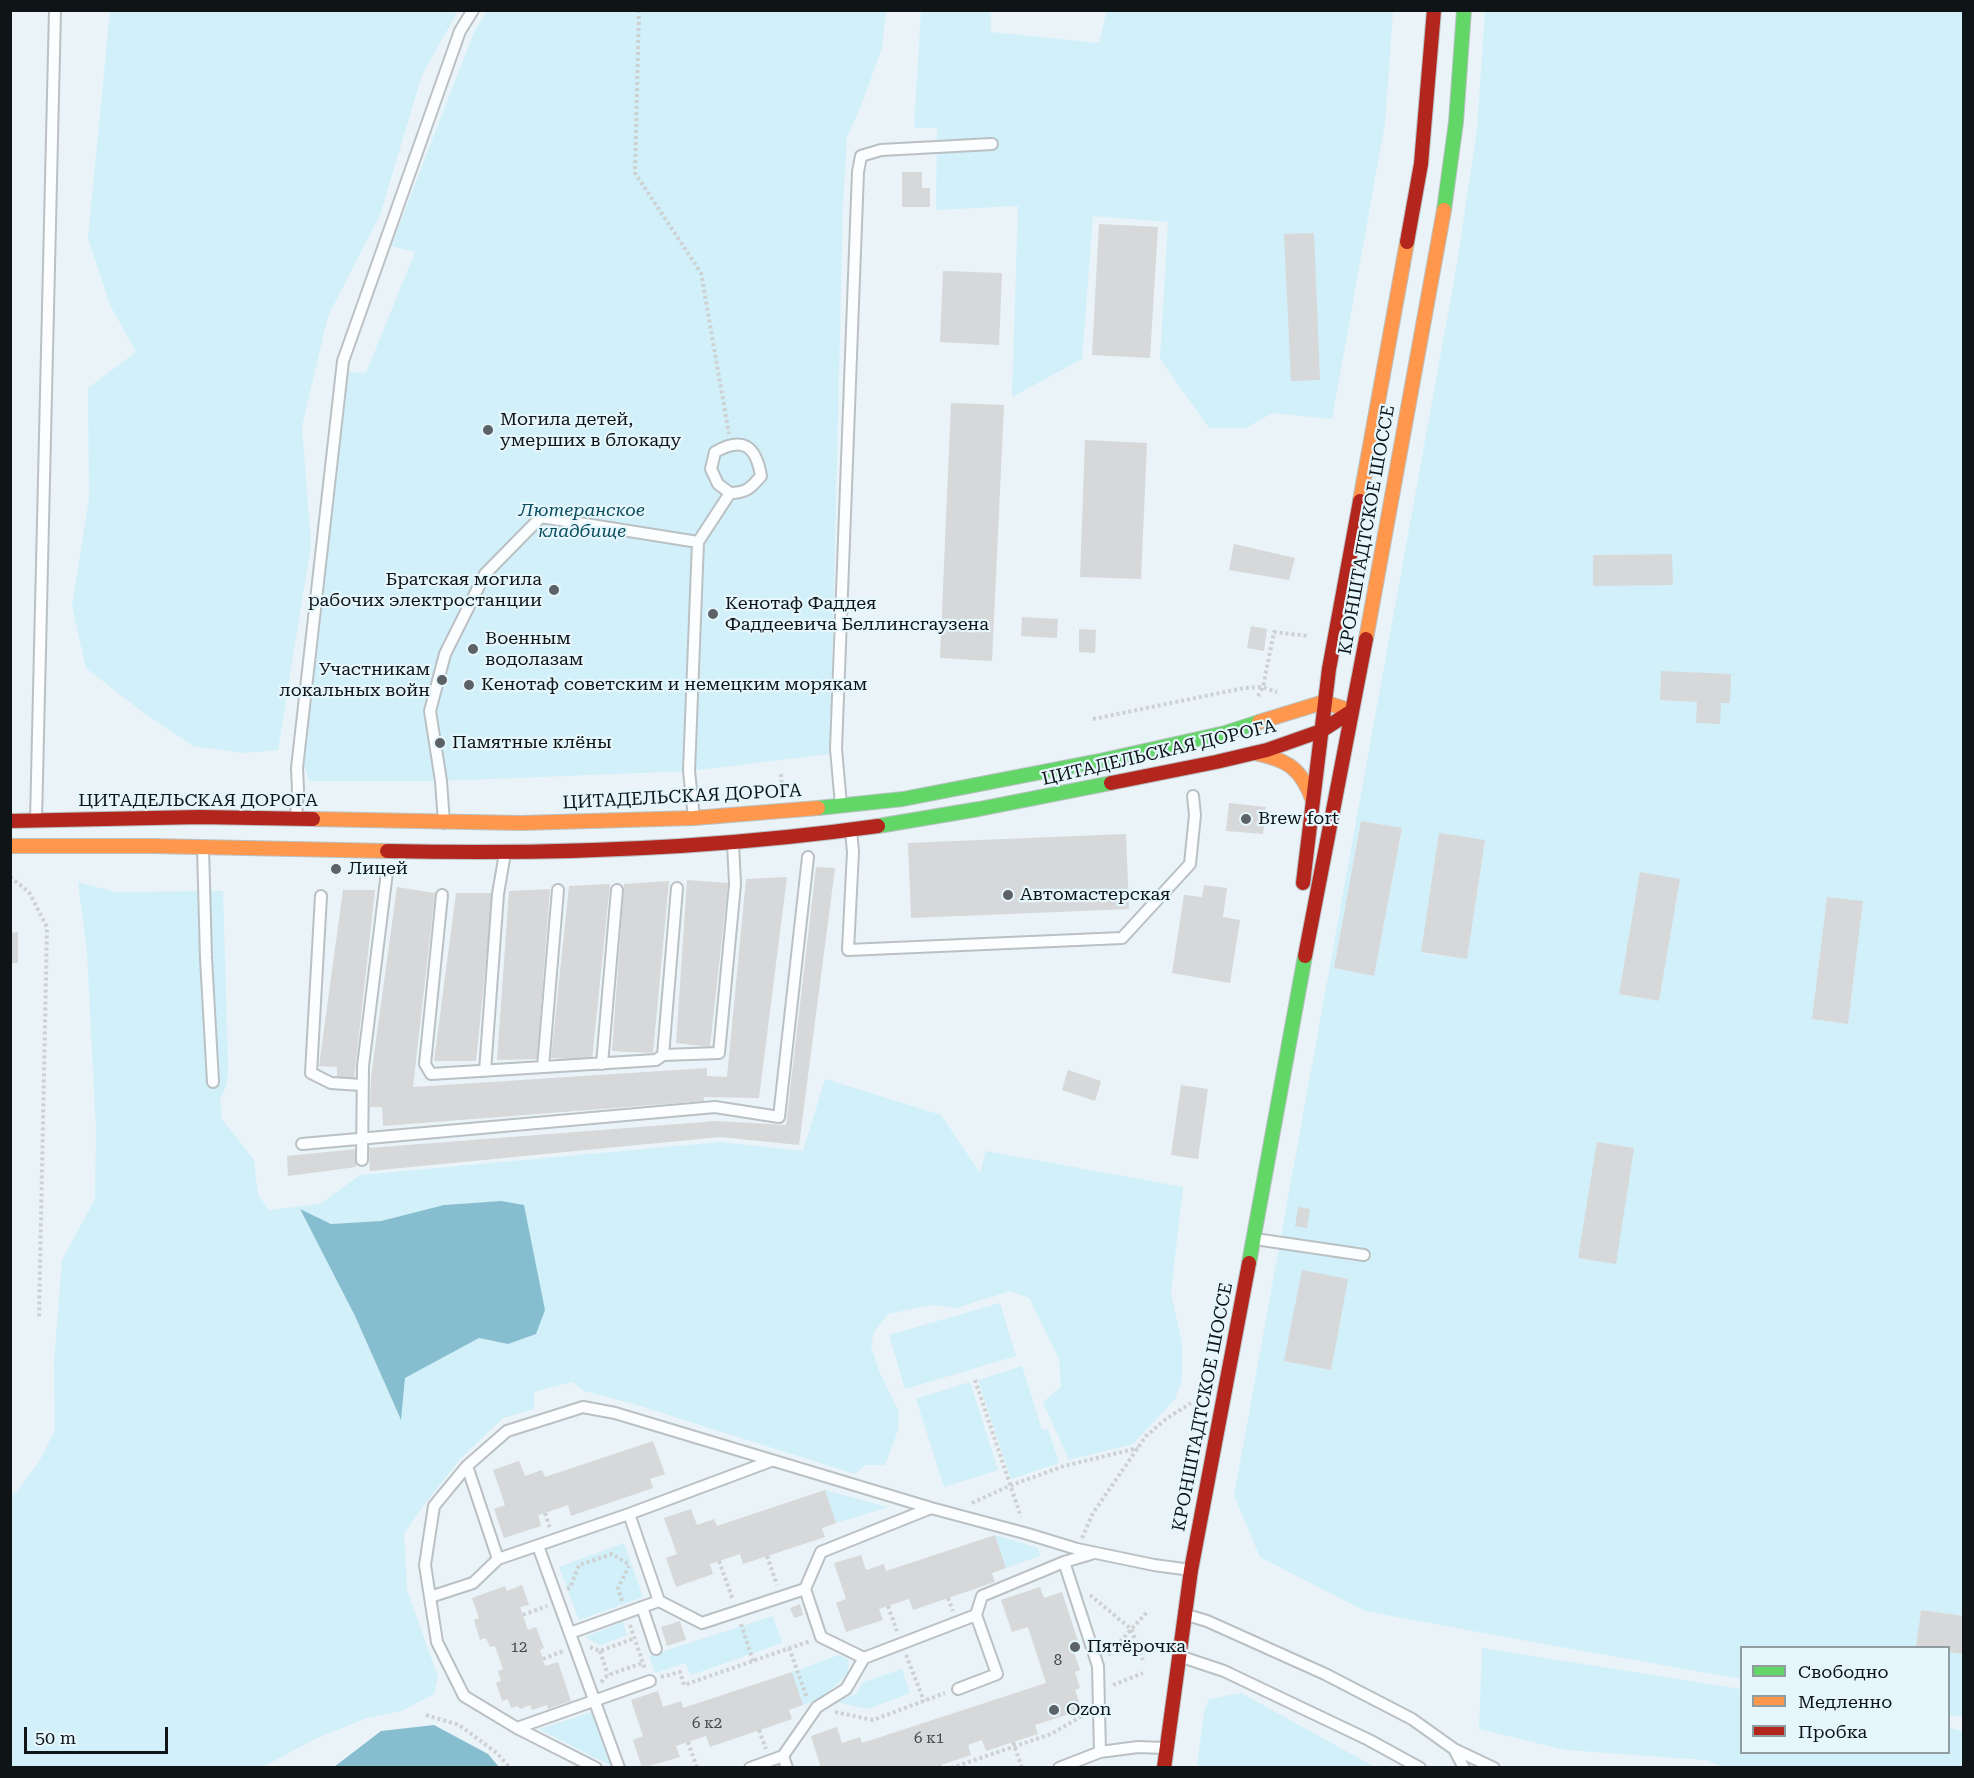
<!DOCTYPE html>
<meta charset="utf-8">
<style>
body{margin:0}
#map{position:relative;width:1974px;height:1778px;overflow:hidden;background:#eaf3f7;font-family:"Roboto Serif",serif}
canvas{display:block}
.frame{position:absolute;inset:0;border:12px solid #0f1416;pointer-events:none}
.legend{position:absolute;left:1740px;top:1646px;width:210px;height:108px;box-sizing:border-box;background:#e5f6fc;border:2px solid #8f9ca0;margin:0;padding:8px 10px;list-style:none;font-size:18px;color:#0f1416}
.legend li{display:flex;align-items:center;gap:12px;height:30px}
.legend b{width:30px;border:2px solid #8f9ca0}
.scale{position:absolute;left:24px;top:1727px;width:144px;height:27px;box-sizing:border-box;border:3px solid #0f1416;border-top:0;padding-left:8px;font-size:18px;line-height:21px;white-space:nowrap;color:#0f1416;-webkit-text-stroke:4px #e5f6fc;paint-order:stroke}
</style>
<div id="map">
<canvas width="1974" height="1778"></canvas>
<div class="frame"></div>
<ul class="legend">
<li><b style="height:8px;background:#63d668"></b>Свободно</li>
<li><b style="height:8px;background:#ff974d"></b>Медленно</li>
<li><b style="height:8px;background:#b3261e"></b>Пробка</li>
</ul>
<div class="scale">50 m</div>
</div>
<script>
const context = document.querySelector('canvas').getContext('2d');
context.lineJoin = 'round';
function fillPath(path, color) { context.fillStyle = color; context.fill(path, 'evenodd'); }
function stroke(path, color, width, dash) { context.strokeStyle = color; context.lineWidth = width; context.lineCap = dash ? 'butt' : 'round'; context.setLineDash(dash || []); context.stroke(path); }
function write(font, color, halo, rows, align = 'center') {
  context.font = font + ' "Roboto Serif",serif'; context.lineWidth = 4.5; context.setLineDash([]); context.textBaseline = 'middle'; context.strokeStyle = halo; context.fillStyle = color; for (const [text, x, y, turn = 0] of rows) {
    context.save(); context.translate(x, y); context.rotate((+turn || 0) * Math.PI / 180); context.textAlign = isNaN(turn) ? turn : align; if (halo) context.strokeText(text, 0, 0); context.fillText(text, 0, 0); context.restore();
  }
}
fillPath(new Path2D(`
 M110,11h348l-36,64 -42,140 -52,101 -26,110 9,119 -33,205 -34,3 -51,-7 -53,-36 -54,-42 -14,-62 17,-108 -1,-110 48,-36 -26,-47 -22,-67z
 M487,11h399l-4,37 -20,55 -15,34 -4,68 -13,549 -141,17 -248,10h-132l-4,-13h-8l49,-396 20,1 49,-121 -24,-6 83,-214z
 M921,11h70v21l108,11 8,-32h286l-8,112 -53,296 -59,-6 -28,15h-36l-49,-69 8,-137 -75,-6 -11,143 -70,38 6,-191 -82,4 1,-82h-23z
 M1485,11h478v1605l-42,-6 -5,37h2l-176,1 -1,31 -225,-40 -151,-28 -105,-54 -26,-61 223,-1232 20,-135zM1672,554v31h-79v-30zM1661,671l60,32 -61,-3zM1361,821l41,8 -28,147 -40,-8zM1439,834l46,7 -18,118 -46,-6zM1641,872l39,8 -21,121 -40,-7zM1827,897l36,5 -15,122 -36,-5z
 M78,882l37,10 108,-1 5,174 -1,19 -7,16 2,19 32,41 4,35 11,15 51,-6 40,-29 360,-33 83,9 22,-72 116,36 39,58 6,-22 197,36 -12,106 11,51v37l-7,18 -42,45 -64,16 -26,-58 18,-15 -2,-28 -30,-61 -19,-7 -54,17 -25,-3 -43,9 -14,18 -3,14 8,25 20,41 -1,18 -13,35h-20l-10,9 -218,-69 -53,-14 -12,-9 -38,10v17l-31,9 -42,40 -38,48 -19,28 3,56 31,87 -4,17 -33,17 -34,7 -50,20 -55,29h-251l-1,-271 8,-6 21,-28 16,-32 -1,-68 8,-102 33,-61 1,-70 -9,-177zM501,1201l7,143 -29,-6 -74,40 -5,41 -45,-103 -55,-106 31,14 50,-3 63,-16z
 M1000,1303l16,53 -111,33 -16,-54z
 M1022,1366l20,64 6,-1 11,34 -48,16 -33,-99z
 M970,1382l28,88 -54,17 -28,-88z
 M825,1490l63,17 -52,16z
 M995,1535l43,13 2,8 -34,12z
 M624,1543l19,54 -64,23 -20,-53z
 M773,1616l9,27 -91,32 -6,-12 -30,10 -6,-17z
 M623,1622l4,13 -27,10 -15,-8z
 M1482,1648l259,41 1,63h206l1,-24 14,3v36h-240l-18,-7 -139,-10 -87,-21z
 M1949,1652l14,2v63l-14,-2z
 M839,1655l10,5 -2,15 -27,24 -17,6 -11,-33z
 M902,1669l8,24 -42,16 -32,-7 20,-8 7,-12z
 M1241,1693l134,74h-178l7,-55 5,-13z
 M592,1712l21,55 -74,-38z`), '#d1f0fa');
fillPath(new Path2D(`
 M501,1201l23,4 21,105 -9,24 -28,10 -29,-6 -74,40 -4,42 -46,-104 -55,-107 31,15 50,-3 63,-16z
 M434,1725l54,29 11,13h-165l47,-36z`), '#87becf');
fillPath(new Path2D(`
 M902,172h20v16h8v19h-28z
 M1099,224l59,3 -8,131 -58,-3z
 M1314,233l6,147 -29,1 -7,-147z
 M943,271l59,2 -3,72 -59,-3z
 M951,403l53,2 -12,256 -52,-3z
 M1085,440l62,3 -6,136 -61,-2z
 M1234,544l61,14 -6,22 -60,-10z
 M1672,554l1,31 -80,1v-31z
 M1022,617l36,2 -1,19 -36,-2z
 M1251,626l16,3 -3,22 -17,-3z
 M1079,629l17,1 -1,23 -16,-1z
 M1661,671l70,3 -1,29h-9l-1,21 -24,-1 1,-21 -37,-2z
 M1229,803l37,4 -3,27 -37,-3z
 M1361,821l41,7 -28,148 -40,-8z
 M1439,833l46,7 -18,119 -46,-7z
 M1126,834l3,75 -218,9 -3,-75z
 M816,867l19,1 -36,277 -79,-8 -350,34 -1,-23 348,-27 69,4z
 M1640,872l40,7 -21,122 -40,-7z
 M787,877l-28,221 -55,-1v4l-321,25 -1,-19h-12l1,-30 26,-190 38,6 -22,194 294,-19v8l20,1 19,-198z
 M687,880l41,3 -18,164 -34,-4z
 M669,881l-16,172 -41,-2 12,-167z
 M610,884l-18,176 -41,-2 18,-172z
 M1204,885l23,3 -4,29 17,3 -10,63 -58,-10 12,-78 18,2z
 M550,889l-13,170 -40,1 12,-169z
 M343,890h32l-21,190 -17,-3v-10l-18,-1z
 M456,893h37l-17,168h-42z
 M1827,897l36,4 -15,123 -36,-5z
 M18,932v31h-8v-30z
 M1068,1070l33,11 -6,20 -33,-11z
 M1181,1085l27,4 -10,70 -27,-4z
 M1597,1142l37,6 -18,116 -38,-6z
 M356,1149v18l-68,9 -1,-20z
 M1298,1207l12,2 -3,19 -12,-2z
 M1302,1270l46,9 -17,91 -47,-9z
 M653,1441l12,33 -15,5 3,9 -82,28 -3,-11 -23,8 -7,2 3,11 -37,12 -10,-29 11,-4 -12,-35 26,-9 6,15 17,-6 3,7z
 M825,1490l11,33 -14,5 3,9 -82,27 -3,-10 -30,10 3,10 -37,13 -10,-29 11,-4 -13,-36 27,-9 6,16 17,-6 3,7z
 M995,1535l11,33 -14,5 3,9 -82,28 -4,-11 -30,10 4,11 -37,12 -10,-29 10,-4 -12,-36 27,-8 5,15 18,-6 2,7z
 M522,1585l7,20 -9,2 8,23 8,-3 8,21 -4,2 5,16 13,-4 13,39 -23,8 -1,-4 -15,5 -2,-5 -10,4 -2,-3 -7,2 -3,-9 -6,2 -6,-18 5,-2 -3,-10 5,-2 -8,-23 -5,1 -4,-9 -6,2 -6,-20 5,-2 -7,-20 33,-12 2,5z
 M1040,1587l4,11 18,-6 19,58 -7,2 6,18 -5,2 5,16 -5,2 7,20 -47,15 3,9 -52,17 -4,-11 -14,5 3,10 -39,13h-111l-10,-32 26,-9 5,16 18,-6 2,6 184,-60 -18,-56 -16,5 -11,-32z
 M800,1604l3,11 -9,3 -4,-10z
 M1921,1610l43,6v38l-16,-2v-4l-32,-1z
 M680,1621l6,19 -19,6 -6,-19z
 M792,1672l11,33 -14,5 3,9 -82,28 -4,-11 -30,10 4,11 -38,11 -9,-28 10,-4 -12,-36 27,-9 5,16 18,-6 2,7z`), '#d6d8d9');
const lane = new Path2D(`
 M698,542l32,-49c16,0 21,-5 31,-17 -5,-30 -18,-40 -46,-24l-4,17 7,15 12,9
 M841,805l-5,-56 22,-577 3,-16 20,-6 111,-6
 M296,817l2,-27 -1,-22 46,-407 117,-330 13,-21
 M36,820l19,-810
 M444,823l-3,-42 -11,-70 15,-57 40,-80 56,-57 157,25 -9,229 5,47
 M851,830l2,22 -5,98 274,-12 68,-74 5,-49 -2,-19
 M203,848l3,110 7,124
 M442,895l-17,169 6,10 225,-14 7,-5 14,-167
 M321,896l-10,177 20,10 31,2
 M663,1055l56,-2 16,-169 -2,-41
 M602,1064l15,-174
 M543,1067l15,-177
 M485,1071l13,-177 7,-41
 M302,1144l413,-37 64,10 29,-260
 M362,1160l1,-94 24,-194
 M1255,1239l109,16
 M467,1466l31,93
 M931,1508l-110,44 -16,37 16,48 43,21 112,-43
 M629,1514l30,87 43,22 103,-34
 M538,1546l81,222
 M1064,1562l34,104 2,86
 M430,1597l43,-14 25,-24 131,-45 142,-53
 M642,1607l14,42
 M1187,1615l20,6 118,53 87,45 42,30 40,19
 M570,1633l89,-32
 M1179,1656l45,15 145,69 51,28
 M958,1689l39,-15 -21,-59 6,-19 82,-34 27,-8
 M517,1728l133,-47
 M1454,1749l10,19
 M596,1768l-79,-40 -53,-32 -27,-54 -12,-77 9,-59 33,-40 40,-35 76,-24 32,6 316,95 97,26 49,15 77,16 37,5
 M750,1768l33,-12
 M787,1768l-4,-12 34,-49 29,-18 18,-31
 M1059,1768l41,-16 38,-5 28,1`);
const fast = new Path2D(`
 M1444,210l12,-88 8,-112
 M818,808l85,-9 201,-39 121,-27 34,-11
 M878,826l101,-17 132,-26
 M1249,1263l56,-307`);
const slow = new Path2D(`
 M1360,501l47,-259
 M1366,639l78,-429
 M1259,722l65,-20 28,9
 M1254,753c34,7 47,15 59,48
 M313,819l208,4 173,-5 124,-10
 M10,846h142l235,5`);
const jam = new Path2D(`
 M1407,242l14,-78 13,-154
 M1111,783l105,-21 51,-12 54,-19 31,-20
 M10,821l190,-4 113,2
 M387,851c165,4 328,-2 491,-25
 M1303,883l26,-214 31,-168
 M1305,956l61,-317
 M1164,1768l27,-198 58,-307`);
stroke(lane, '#bac1c4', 14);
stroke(fast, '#bac1c4', 16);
stroke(slow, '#bac1c4', 16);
stroke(jam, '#bac1c4', 16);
stroke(new Path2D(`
 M639,10l-4,163 66,100 28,161
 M1258,696l5,-9 11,-55 34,4
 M1093,719l151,-31 19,-1 14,5
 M781,774l1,14
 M10,877l19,15 18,35 -8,390
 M975,1380l46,137
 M972,1503l37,-17 55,-20 74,-18
 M545,1513l5,15
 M1082,1538l11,-25 53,-77 20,-17 25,-16
 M767,1556l10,29
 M719,1561l14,39
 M567,1589l3,-1 9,-23 33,-11 18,11
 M1090,1595l41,34 12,31
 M948,1598l5,13
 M622,1601l-4,-13 11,-22
 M888,1606l9,25
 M523,1615l24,-9
 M741,1624l12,37
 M630,1625l15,44
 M590,1647l10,4 35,-13
 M789,1648l18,50
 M600,1651l8,24
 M906,1655l18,46
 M1108,1655l39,-43
 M543,1659l20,-8
 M661,1677l19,-5 4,13 126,-44
 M601,1682l7,-7 35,-12
 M1113,1685l30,-12
 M835,1712l38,8 72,-27
 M426,1715l33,10 38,28 13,15
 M759,1730l7,19
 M688,1742l9,26
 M1013,1742l9,26
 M939,1765l1,3
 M951,1768l100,-34 36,-21`), '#ced1d2', 4, [3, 3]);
stroke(lane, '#fcfdfe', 10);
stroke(fast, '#63d668', 14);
stroke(slow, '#ff974d', 14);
stroke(jam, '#b3261e', 14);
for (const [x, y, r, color] of [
 [488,430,6,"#5c6265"],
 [554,590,6,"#5c6265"],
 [713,614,6,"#5c6265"],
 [473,649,6,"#5c6265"],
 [442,680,6,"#5c6265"],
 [469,685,6,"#5c6265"],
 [440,743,6,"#5c6265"],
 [1246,819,6,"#5c6265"],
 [336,869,6,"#5c6265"],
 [1008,895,6,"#5c6265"],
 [1075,1647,6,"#5c6265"],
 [1054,1710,6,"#5c6265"]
]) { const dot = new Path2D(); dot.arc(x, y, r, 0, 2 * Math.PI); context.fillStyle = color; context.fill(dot); stroke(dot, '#e5f6fc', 2); }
write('15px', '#44484a', null, [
 ["12",519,1648],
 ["8",1058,1661],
 ["6 к2",707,1724],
 ["6 к1",929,1739]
]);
write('18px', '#0f1416', '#e5f6fc', [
 ["Могила детей,",500,420],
 ["умерших в блокаду",500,441],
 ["Братская могила",542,580,"right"],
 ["рабочих электростанции",542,601,"right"],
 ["Кенотаф Фаддея",725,604],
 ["Фаддеевича Беллинсгаузена",725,625],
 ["Военным",485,639],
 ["водолазам",485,660],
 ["Участникам",430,670,"right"],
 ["локальных войн",430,691,"right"],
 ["Кенотаф советским и немецким морякам",481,685],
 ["Памятные клёны",452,743],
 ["Brew fort",1258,819],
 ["Лицей",348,869],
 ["Автомастерская",1020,895],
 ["Пятёрочка",1087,1647],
 ["Ozon",1066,1710]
], 'left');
write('italic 18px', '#0a4d5d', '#e5f6fc', [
 ["Лютеранское",582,511],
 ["кладбище",582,532]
]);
write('18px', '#0f1416', '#e5f6fc', [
 ["КРОНШТАДТСКОЕ ШОССЕ",1367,530,-80],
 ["ЦИТАДЕЛЬСКАЯ ДОРОГА",1159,753,-13],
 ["ЦИТАДЕЛЬСКАЯ ДОРОГА",682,797,-3],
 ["ЦИТАДЕЛЬСКАЯ ДОРОГА",198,801],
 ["КРОНШТАДТСКОЕ ШОССЕ",1203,1407,-79]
]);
</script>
